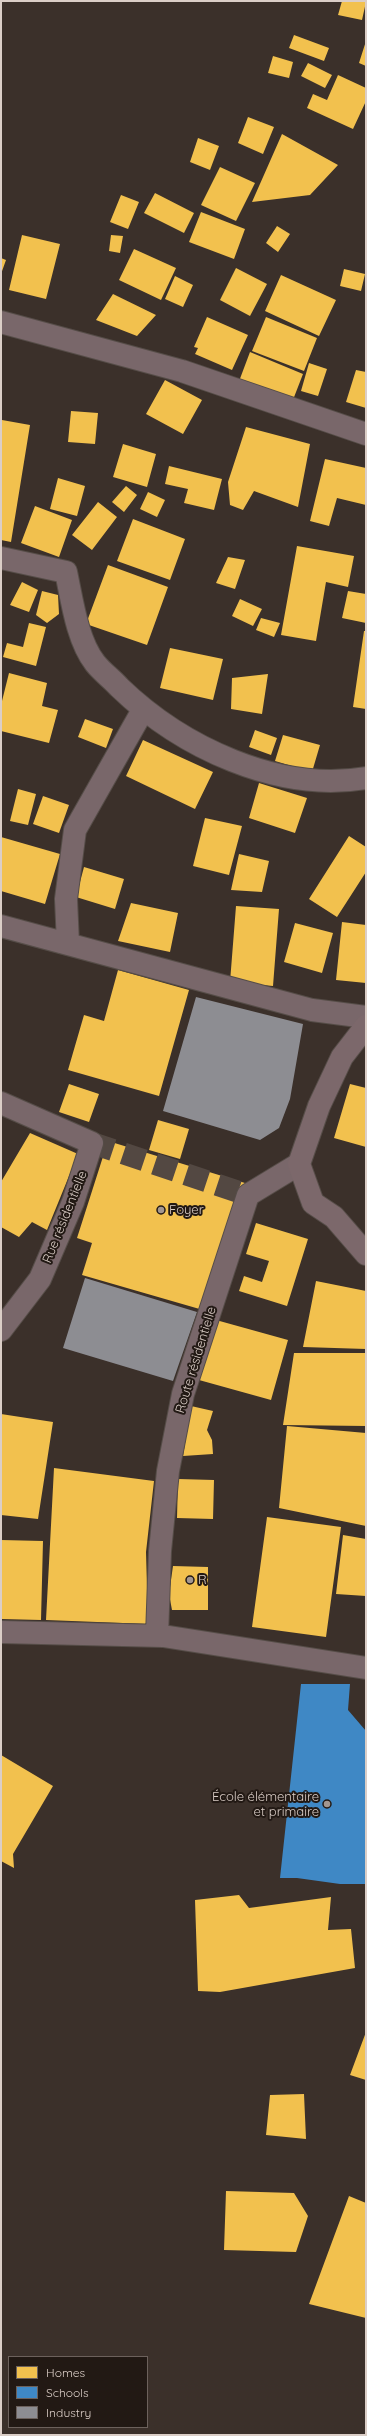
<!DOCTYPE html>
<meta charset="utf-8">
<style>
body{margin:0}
#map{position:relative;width:367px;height:2436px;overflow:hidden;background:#3b302a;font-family:Quicksand,sans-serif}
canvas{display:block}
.frame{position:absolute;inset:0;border:2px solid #dbcec7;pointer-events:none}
.legend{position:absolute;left:8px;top:2356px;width:140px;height:72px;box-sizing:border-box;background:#221914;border:1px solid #6c615c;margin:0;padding:5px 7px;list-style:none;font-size:12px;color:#dbcec7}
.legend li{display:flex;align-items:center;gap:8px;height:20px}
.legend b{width:20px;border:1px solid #6c615c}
</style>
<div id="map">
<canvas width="367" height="2436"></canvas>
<div class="frame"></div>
<ul class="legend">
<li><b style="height:11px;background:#f2c14e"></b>Homes</li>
<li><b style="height:11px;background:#3f88c5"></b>Schools</li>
<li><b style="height:11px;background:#8d8d92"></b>Industry</li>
</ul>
</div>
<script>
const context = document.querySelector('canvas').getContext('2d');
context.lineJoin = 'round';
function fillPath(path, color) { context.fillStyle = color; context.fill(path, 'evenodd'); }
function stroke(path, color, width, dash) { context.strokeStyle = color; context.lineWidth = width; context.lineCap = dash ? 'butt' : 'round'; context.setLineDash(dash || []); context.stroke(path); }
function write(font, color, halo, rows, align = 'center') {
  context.font = font + ' Quicksand,sans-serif'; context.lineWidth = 4; context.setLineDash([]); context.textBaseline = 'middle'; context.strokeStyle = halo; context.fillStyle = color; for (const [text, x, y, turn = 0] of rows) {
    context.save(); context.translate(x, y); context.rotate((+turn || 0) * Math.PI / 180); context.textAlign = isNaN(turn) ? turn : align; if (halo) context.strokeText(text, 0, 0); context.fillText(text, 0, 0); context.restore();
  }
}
fillPath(new Path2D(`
 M342,1l24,1 -4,18 -24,-5z
 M294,35l35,13 -5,13 -35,-13z
 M366,41v25l-7,-3z
 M273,56l20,6 -4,16 -21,-5z
 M308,63l24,12 -7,13 -24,-12z
 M338,75l28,13v13l-13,28 -46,-21 6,-14 14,6z
 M248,117l26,10 -11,27 -25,-11z
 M282,134l56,31 -28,30 -58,7z
 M198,138l21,8 -9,24 -20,-8z
 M220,167l35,16 -19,38 -35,-16z
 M155,193l39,20 -10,20 -40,-20z
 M121,195l18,7 -11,27 -18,-7z
 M201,212l44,17 -11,30 -45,-17z
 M277,226l13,8 -12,18 -12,-9z
 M22,235l38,9 -14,55 -37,-9z
 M111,235l12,1 -3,17 -11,-2z
 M134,249l42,19 -15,32 -42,-20z
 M1,258l5,2 -5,14z
 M236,268l31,16 -17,32 -30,-16z
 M344,269l21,5 -4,17 -21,-5z
 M281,275l55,25 -17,36 -54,-25z
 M175,276l18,9 -10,22 -18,-8z
 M113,294l43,21 -19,21 -41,-16z
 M207,317l41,18 -16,35 -37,-16 3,-6 -4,-1z
 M266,317l51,21 -13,33 -52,-20z
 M250,352l53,22 -12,31 -53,-21z
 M309,363l18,6 -9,27 -17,-5z
 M356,370l10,2v36l-20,-6z
 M165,380l37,20 -19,34 -37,-20z
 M71,411l27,2 -3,31 -27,-2z
 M2,420l28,5 -19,117 -10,-2z
 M246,427l64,17 -12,63 -44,-16 -11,19 -13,-5 -2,-23z
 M123,444l33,10 -9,33 -34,-10z
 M325,459l41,9v37l-29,-7 -8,28 -19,-5z
 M169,466l53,13 -8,31 -30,-7 4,-14 -23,-5z
 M58,478l27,8 -8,30 -27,-7z
 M126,486l11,9 -13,17 -12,-10z
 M148,492l17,8 -8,17 -17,-8z
 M98,502l19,15 -25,33 -20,-15z
 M35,506l37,14 -13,37 -38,-14z
 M133,519l52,20 -15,41 -53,-19z
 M297,546l57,10 -6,31 -22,-5 -10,59 -35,-6z
 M228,557l17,3 -10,29 -19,-6z
 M108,565l60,22 -21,58 -61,-21z
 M22,582l16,8 -9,22 -19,-7z
 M42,591l16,4 1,19 -12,9 -11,-8z
 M348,591l18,3v29l-24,-5z
 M240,599l22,10 -9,17 -21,-10z
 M261,618l19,5 -6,14 -18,-7z
 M29,623l17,4 -10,39 -33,-9 4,-14 16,4z
 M364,631h2v78l-13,-2z
 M170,648l53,11 -10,41 -53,-12z
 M9,673l38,10 -5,23 16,4 -9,33 -48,-12v-26z
 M268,674l-6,40 -31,-5 1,-31z
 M85,719l28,10 -7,19 -28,-11z
 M255,730l22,8 -6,17 -22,-8z
 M283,735l37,10 -8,27 -37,-11z
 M143,740l70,32 -18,37 -69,-33z
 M259,783l48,15 -12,35 -46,-15z
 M18,789l18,5 -8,31 -18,-4z
 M43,796l26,9 -10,28 -26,-9z
 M205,818l37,8 -13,49 -36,-9z
 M349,836l17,11v25l-29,45 -28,-18z
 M1,837l59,17 -15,50 -44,-13z
 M239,854l30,7 -7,31 -31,-2z
 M84,867l40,12 -9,30 -39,-12z
 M131,903l47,10 -8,39 -52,-11z
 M236,906l43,3 -6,77 -43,-4z
 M342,922l24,3v58l-30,-3z
 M295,923l38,10 -11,40 -38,-11z
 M118,970l71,20 -30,106 -91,-26 16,-55 20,6z
 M69,1084l30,10 -10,28 -30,-10z
 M350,1084l16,4v59l-32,-9z
 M158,1120l31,9 -9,30 -31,-9z
 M30,1133l48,21 -31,76 -15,-8 -13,15 -18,-10v-45z
 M108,1141l137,42 -42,127 -121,-35 10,-32 -15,-5z
 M256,1223l52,16 -21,67 -48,-15 5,-15 18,6 7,-21 -23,-7z
 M316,1281l50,10v58l-63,-2z
 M216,1320l72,20 -17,60 -72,-20z
 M294,1353h72v73l-83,-1z
 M191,1406l22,5 -6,19 5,10 1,14 -30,2z
 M1,1414l52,8 -15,97 -37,-4z
 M287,1426l79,7v93l-87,-18z
 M54,1468l100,13 -8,71 2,72 -102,-4z
 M178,1479l36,1 -1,39 -36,-1z
 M267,1517l74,10 -15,110 -74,-10z
 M343,1535l23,4v57l-30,-2z
 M1,1540l42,1 -2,79 -40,-1z
 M173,1566l35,1v43h-36l-3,-16z
 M1,1755l52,31 -40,68 1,14 -13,-7z
 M239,1895l10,13 82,-11 -3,33 23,-1 4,39 -135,24 -22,-1 -3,-91z
 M366,2032v48l-16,-5z
 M304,2094l2,45 -40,-4 4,-40z
 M226,2191l68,2 14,23 -12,36 -72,-2z
 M349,2196l17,7v115l-57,-14z`), '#f2c14e');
fillPath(new Path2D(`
 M301,1684h49l-2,26 18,21v153h-26l-43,-6h-17z`), '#3f88c5');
fillPath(new Path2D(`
 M196,997l107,27 -13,75 -11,29 -19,12 -97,-29z
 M85,1278l112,34 -24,69 -110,-33z`), '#8d8d92');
stroke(new Path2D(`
 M92,1143l156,52`), '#534842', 22, [22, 11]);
const street = new Path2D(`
 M1,322l181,49 184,63
 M1,558l65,14c6,28 11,68 29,91 7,9 17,16 24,24 62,60 159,106 247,91
 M1,926l311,84 54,7
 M68,944l-2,-45 9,-69 68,-120
 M1,1103l91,40 -19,59 -33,77 -39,51
 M1,1632l162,4 203,32
 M157,1636l3,-85 8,-80 15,-77 65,-199 51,-31`);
const secondary = new Path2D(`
 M366,1026l-24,31 -23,49 -20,58 14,39 21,14 32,37`);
stroke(street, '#564d48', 24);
stroke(secondary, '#564d48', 24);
stroke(street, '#79676a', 22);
stroke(secondary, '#7c686b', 22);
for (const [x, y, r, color] of [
 [161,1210,4,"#a39790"],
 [190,1580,4,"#a39790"],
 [327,1804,4,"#a39790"]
]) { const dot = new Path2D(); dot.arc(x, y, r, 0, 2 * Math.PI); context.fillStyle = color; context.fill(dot); stroke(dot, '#221914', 1.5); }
write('13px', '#dbcec7', '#221914', [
 ["Foyer",169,1210],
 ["R",198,1580],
 ["École élémentaire",319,1797,"right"],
 ["et primaire",319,1812,"right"]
], 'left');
write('13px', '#dbcec7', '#221914', [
 ["Rue résidentielle",65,1217,-68],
 ["Route résidentielle",196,1360,-73]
]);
</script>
